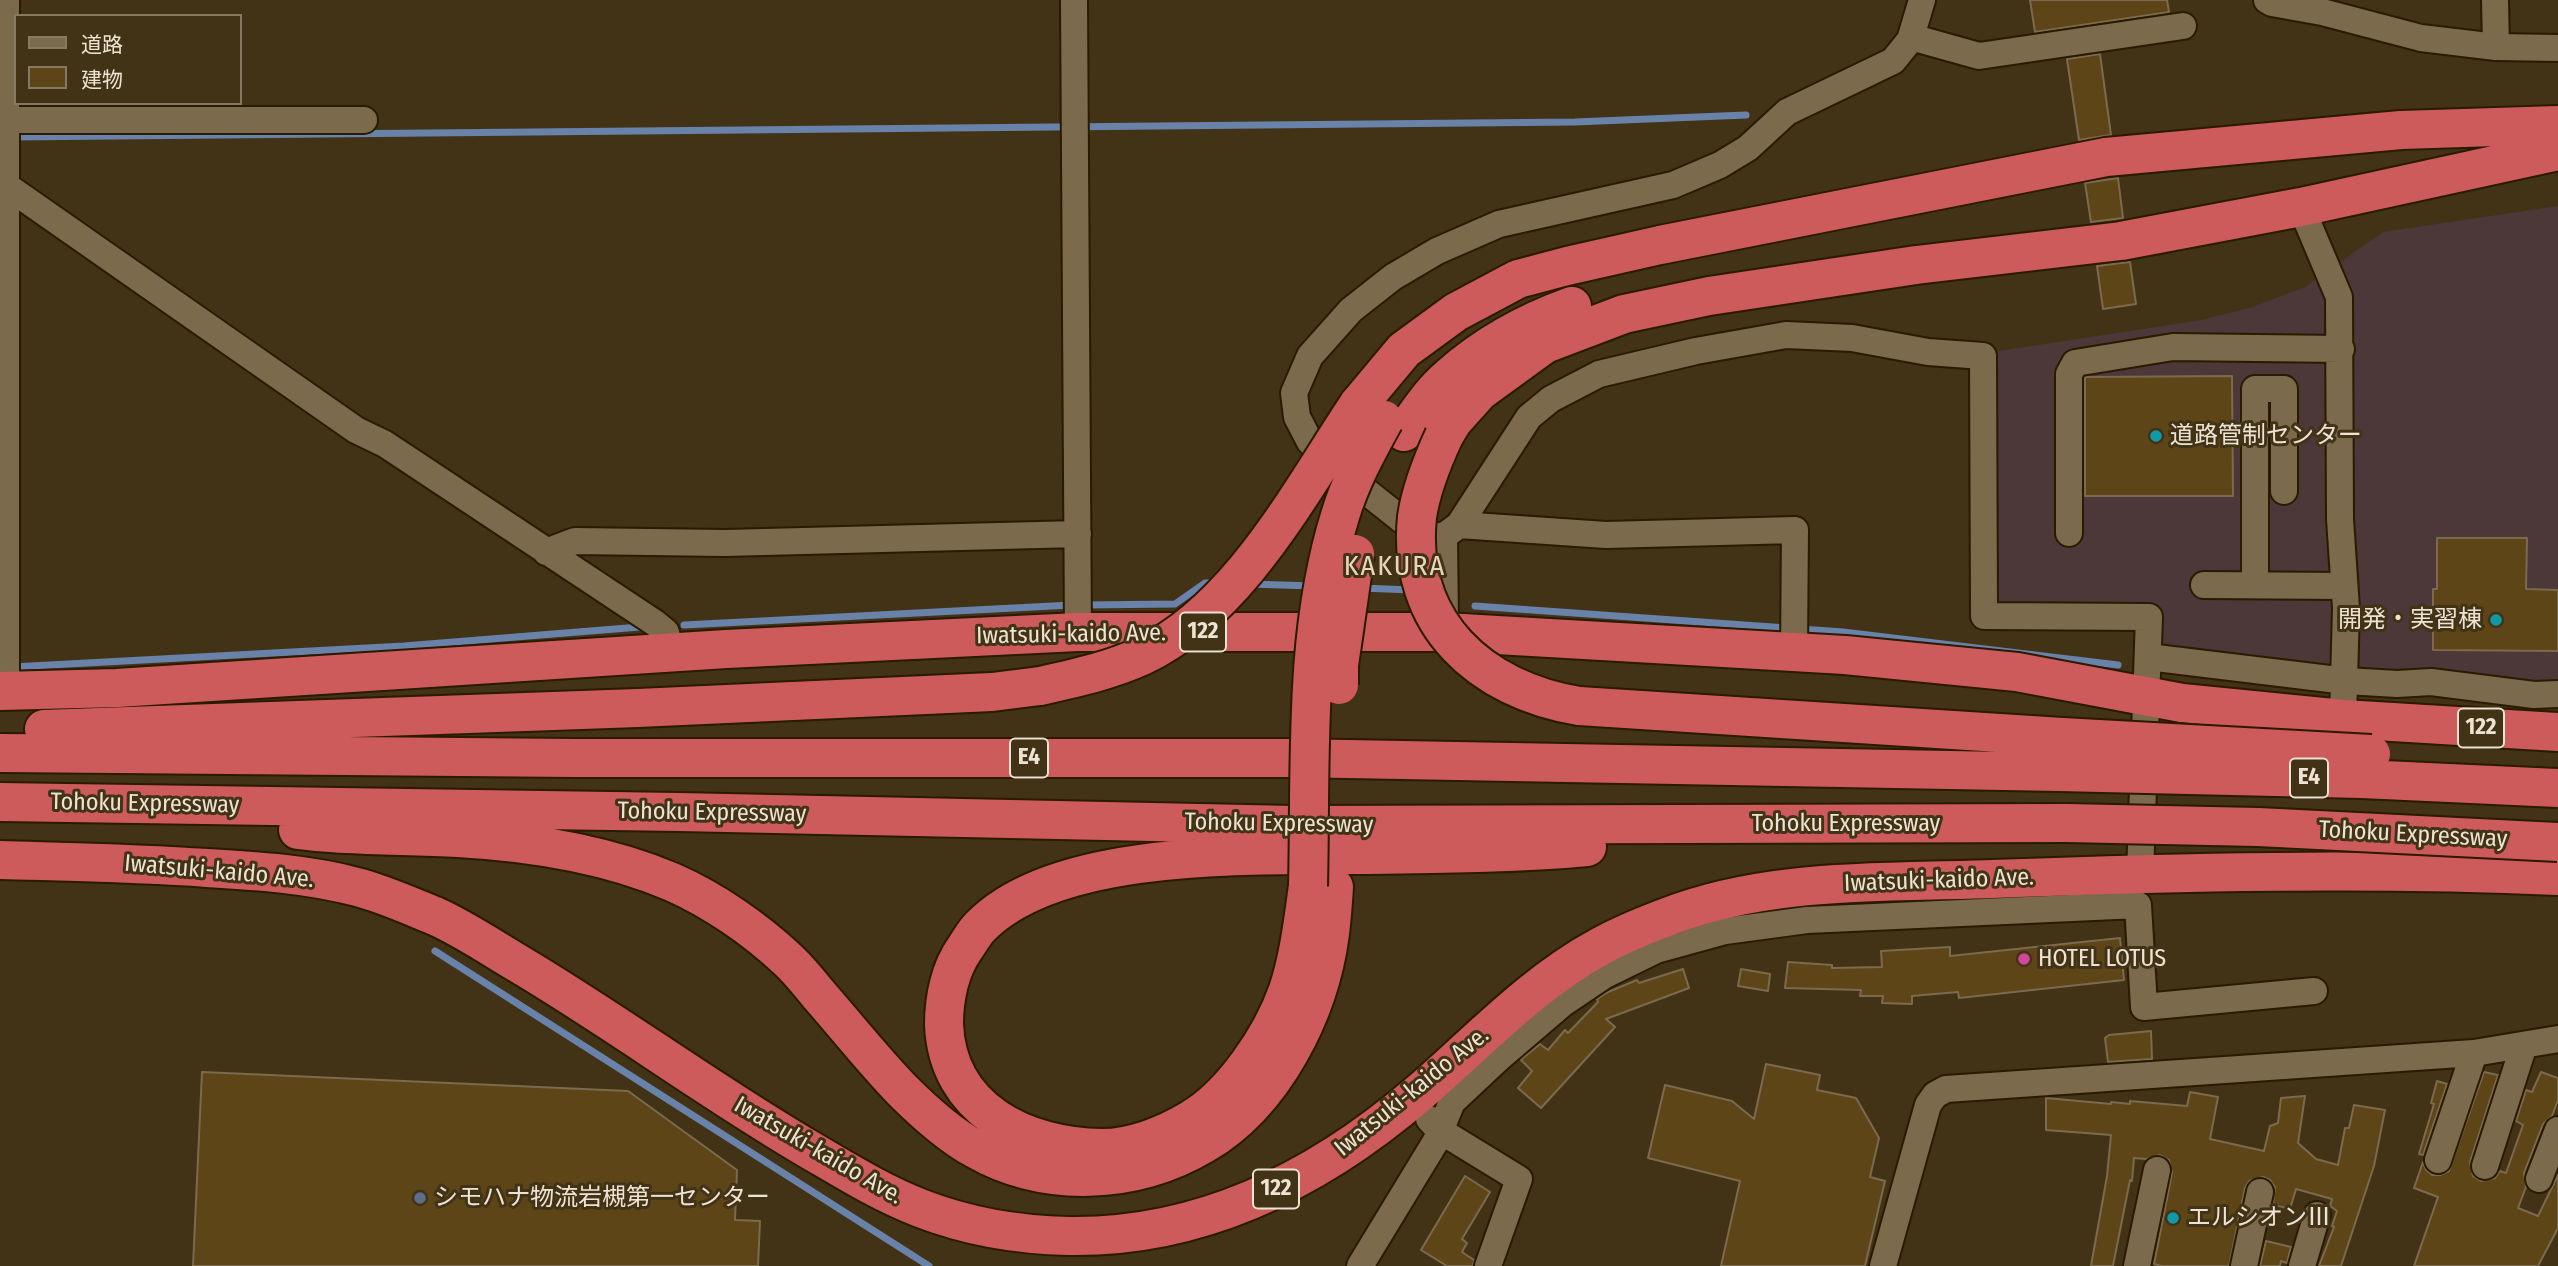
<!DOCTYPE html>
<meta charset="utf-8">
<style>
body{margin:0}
#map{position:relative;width:2558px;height:1266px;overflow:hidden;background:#423317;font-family:"Fira Sans Condensed","Noto Sans JP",sans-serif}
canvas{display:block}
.legend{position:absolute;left:14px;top:14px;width:228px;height:91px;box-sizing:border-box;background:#423317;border:2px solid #867962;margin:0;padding:9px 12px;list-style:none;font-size:21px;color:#ede3d3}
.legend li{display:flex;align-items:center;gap:14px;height:35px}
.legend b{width:35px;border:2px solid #867962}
</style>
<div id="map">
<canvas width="2558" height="1266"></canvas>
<ul class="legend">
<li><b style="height:9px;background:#7c6a4d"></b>道路</li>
<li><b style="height:19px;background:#5d4518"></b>建物</li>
</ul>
</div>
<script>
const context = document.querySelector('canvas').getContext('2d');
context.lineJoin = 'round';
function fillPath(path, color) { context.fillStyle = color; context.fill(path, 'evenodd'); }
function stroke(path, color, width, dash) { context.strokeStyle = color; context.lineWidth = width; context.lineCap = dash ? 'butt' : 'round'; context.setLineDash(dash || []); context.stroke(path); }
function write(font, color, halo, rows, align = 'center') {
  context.font = font + ' "Fira Sans Condensed","Noto Sans JP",sans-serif'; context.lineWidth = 6; context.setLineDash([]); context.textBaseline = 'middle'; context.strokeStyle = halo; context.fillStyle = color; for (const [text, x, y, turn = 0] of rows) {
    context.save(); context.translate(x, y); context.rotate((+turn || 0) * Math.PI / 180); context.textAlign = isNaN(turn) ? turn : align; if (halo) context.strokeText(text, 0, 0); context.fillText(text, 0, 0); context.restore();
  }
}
fillPath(new Path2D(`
 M2558,206v478l-170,-9 -218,-26 -11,-8 -1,-33h-152l-13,-9 -1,-247 210,-32 48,-12 55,-21 78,-55z`), '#4c3739');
stroke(new Path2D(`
 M11,137l1564,-15 171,-7
 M1249,584l65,2
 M1361,588l51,2
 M1084,605l91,-1 30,-21h11
 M1475,606l368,26 275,33
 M684,625l388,-20
 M12,667l392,-21 236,-19
 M435,951l494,315`), '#6982aa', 7);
const building = new Path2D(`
 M2030,0h137l2,12 -134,20z
 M2100,54l11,81 -32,5 -12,-81z
 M2118,178l5,40 -32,4 -6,-39z
 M2130,262l6,42 -33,5 -6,-43z
 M2232,376l1,120h-148v-119z
 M2437,538h90l-1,51 32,1v61l-125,-1v-61h4z
 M2120,938l4,42 -165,18 -1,-6 -46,4v8l-30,-1 1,-7h-23l1,-6 -76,-2 3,-26 44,3v3l50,-1 -1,-16 69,-4v9z
 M1683,969l6,19 -83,31 9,8 -74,81 -23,-20 14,-17 -11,-11 2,-2 17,-14 8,6 17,-20 3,3 30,-31 -1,-3 11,-7 29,-12 2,3z
 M1741,969l29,5 -2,17 -30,-5z
 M2151,1031l1,28 -44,3 -3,-24 4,-3z
 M1766,1064l54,11 -3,15 39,8 23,40 -9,39 15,4 -20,85h-144l19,-85 -92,-23 17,-73 67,16 22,18z
 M202,1072l426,19 109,79 -2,50 25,1 -2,45h-565z
 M2484,1072l14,3 -28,87 3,14 8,5 14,-3 5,-7 6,2 17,-48 -7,-4 10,-31 6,2 9,-20 17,6v22l-6,16 -9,8 -19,49 2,14 -8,21 20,8 20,-41v53l-20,38h-124l24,-69 -24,-9 9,-26 3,8 6,5h8l9,-4z
 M2437,1081l10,3 -24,71 -4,-1 15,-50 -3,-1z
 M2190,1092l28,5 -8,42 54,12 6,-25 8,-3 3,-25 24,-2 -7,47 18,16 22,6 7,-37h4l5,-23 31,5 -11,56 -33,100h-22l15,-39 -2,-1 5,-15 -7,-5 2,-7 -36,-10 -6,20 -17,-4 2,-18 -5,-7 -7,-3 -14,4 -4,7 -16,78h-67l-8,-2 18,-91 -3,-13 -9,-5 -14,4 -12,-1 -2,23 -2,-1 -17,86h-22l16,-90 4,-41 -65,-5v-32l65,6v-2l19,2v-3l57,5z
 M1465,1176l25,16 -28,47 5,4 -5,9 12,8 -1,6h-26l-26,-16z
 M2266,1241l25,6 -4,16 -6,-2 -1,5h-20z`);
fillPath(building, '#5d4518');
stroke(building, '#7b6a4d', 2);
const minor = new Path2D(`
 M1074,0l4,632
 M1922,0l-12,40 -17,21 -106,51 -39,36 -28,17 -47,20 -174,39 -62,27 -44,26 -42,33 -41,46 -16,37 3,24 13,25 28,27 64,51 29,16h13l15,-11 70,-108 22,-18 48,-25 97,-23 90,-16 66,3 76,14 55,4 1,260 165,1 -9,257
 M2267,0l5,3 50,9 99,26 75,9 62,1
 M2495,0l1,47
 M1911,37l68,19 204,-30
 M0,120h364
 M5,185l351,245 29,14 270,179 11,9 4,22
 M2301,207l38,90 1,222 6,89 -3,111
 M1459,525l147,10 189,-5 -1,122
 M2069,533v-159l6,-11 98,-16 168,2
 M1444,536l1,87
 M546,552l29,-11 150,2 353,-9
 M2204,585l140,1
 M2255,585v-196h29v102
 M2148,657l198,24 51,3 34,-2 103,13 24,-1
 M6,691v-691
 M1429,1119l10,11 80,49 -31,87
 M2438,1160l36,-107
 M2485,1166l39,-121
 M2539,1179l19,-49
 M1360,1266l76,-125 16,-39 48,-45 62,-53 43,-29 51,-25 69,-19 82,-11 331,-15 6,102 170,-16
 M1883,1266l45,-161 7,-10 11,-6 528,-36 84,-14
 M2137,1266l20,-96
 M2244,1266l16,-74
 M2302,1266l15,-51`);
const highway = new Path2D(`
 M1358,405l46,-55 52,-38 62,-33 49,-13 93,-21 446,-88 295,-27 157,-5
 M1404,432c14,-19 27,-40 45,-55 36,-32 78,-55 123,-71
 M1444,436l9,-15 26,-29 66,-48 79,-30 85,-18 207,-31 205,-24 180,-34 257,-56
 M0,691l117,-3 609,-39 352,-17h367l400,23 172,17 165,31 161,16 215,13
 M1579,706l483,31
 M44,729l594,-21 354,-16 48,-6
 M0,753l575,5h717l767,14
 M0,802l679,10 615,13 772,-2
 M298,830c52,7 107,5 160,8 73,4 146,15 214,44 41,18 83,47 116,78 11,10 21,23 31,35 28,32 54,65 83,95 22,22 46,44 73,59 70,40 160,36 229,-5 70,-41 116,-132 126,-211 2,-15 3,-31 4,-46
 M0,860c69,2 138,3 207,8 51,3 101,6 150,19 27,7 53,19 78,29 29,13 57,32 84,48 99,59 192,128 291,186 36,21 71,43 110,58 46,18 99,27 149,28 133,2 250,-57 350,-143 58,-50 113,-110 182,-147 20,-11 42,-20 63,-28 103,-41 219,-35 328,-39 189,-7 377,-11 566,-3
 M1308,886c-5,35 -9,71 -20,104 -16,46 -56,106 -98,130 -25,15 -58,28 -88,28 -77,-1 -155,-38 -158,-124 0,-26 6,-55 21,-76 5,-7 9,-15 15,-21 77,-79 272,-71 376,-72 77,-1 154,-1 231,-8`);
stroke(minor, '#291a00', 30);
stroke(highway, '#291a00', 42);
stroke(minor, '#7c6a4d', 26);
stroke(highway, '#ce5b5b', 38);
const highwayBridge = new Path2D(`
 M1444,436c-12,26 -23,53 -27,81 -11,107 64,173 162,189
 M1339,685v-20l16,-111
 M1040,686c35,-8 69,-15 102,-30 97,-46 158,-164 216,-251
 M2062,737l309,17
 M2059,772l303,7 196,9
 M2066,823l192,4 300,15
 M1308,886c3,-122 -5,-251 32,-370 10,-34 27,-65 44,-96`);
stroke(highwayBridge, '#291a00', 42, []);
stroke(highwayBridge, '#ce5b5b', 38);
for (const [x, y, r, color] of [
 [2156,436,7,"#0f9aa8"],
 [2496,620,7,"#0f9aa8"],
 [2024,959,7,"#d1479c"],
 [420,1198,7,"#5c6f8a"],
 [2173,1218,7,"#0f9aa8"]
]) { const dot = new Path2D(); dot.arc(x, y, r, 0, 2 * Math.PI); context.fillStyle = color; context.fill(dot); stroke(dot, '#423317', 2.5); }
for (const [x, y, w] of [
 [1203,632,46],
 [2481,728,46],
 [1029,758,38],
 [2309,778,38],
 [1276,1189,46]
]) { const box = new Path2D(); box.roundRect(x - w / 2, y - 19.5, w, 39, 5); context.fillStyle = '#423317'; context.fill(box); stroke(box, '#ede3d3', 2); }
write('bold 23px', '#ede3d3', null, [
 ["122",1203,632],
 ["122",2481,728],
 ["E4",1029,758],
 ["E4",2309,778],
 ["122",1276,1189]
]);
write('24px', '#ede3d3', '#423317', [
 ["道路管制センター",2170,436],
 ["開発・実習棟",2482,620,"right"],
 ["HOTEL LOTUS",2038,959],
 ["シモハナ物流岩槻第一センター",434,1198],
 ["エルシオンⅢ",2187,1218]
], 'left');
write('24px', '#ede3d3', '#423317', [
 ["Iwatsuki-kaido Ave.",1071,635,-1],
 ["Tohoku Expressway",145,804,1],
 ["Tohoku Expressway",712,813,1],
 ["Tohoku Expressway",1279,824,1],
 ["Tohoku Expressway",1846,824],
 ["Tohoku Expressway",2413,835,3],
 ["Iwatsuki-kaido Ave.",219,872,5],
 ["Iwatsuki-kaido Ave.",1939,881,-2],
 ["Iwatsuki-kaido Ave.",1412,1092,-39],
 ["Iwatsuki-kaido Ave.",818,1151,30]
]);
context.letterSpacing = '2px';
write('28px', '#e9d6b6', '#423317', [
 ["KAKURA",1395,567]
]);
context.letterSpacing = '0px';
</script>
